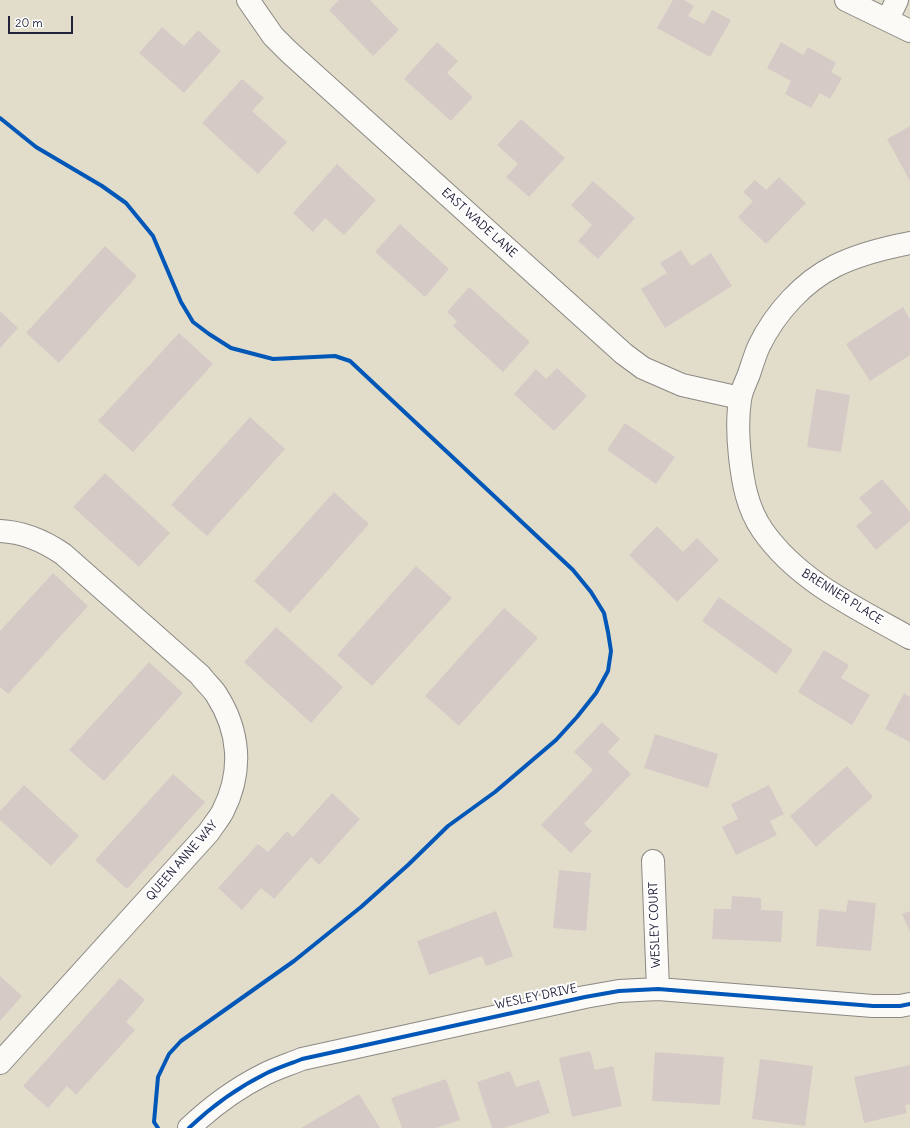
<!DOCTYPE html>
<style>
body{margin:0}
#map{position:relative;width:910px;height:1128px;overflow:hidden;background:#e2ddcb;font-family:Delius,sans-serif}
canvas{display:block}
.scale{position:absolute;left:8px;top:16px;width:65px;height:18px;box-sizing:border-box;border:2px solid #22223b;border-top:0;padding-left:5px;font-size:12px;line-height:14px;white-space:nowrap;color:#22223b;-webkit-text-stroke:3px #fff;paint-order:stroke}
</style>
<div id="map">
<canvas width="910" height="1128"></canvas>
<div class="scale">20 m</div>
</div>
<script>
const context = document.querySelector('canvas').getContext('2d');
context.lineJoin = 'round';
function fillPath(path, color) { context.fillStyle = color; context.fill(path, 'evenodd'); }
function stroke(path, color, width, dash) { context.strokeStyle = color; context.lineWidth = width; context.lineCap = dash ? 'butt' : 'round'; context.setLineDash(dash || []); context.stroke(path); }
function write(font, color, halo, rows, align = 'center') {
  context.font = font + ' Delius,sans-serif'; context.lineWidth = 4; context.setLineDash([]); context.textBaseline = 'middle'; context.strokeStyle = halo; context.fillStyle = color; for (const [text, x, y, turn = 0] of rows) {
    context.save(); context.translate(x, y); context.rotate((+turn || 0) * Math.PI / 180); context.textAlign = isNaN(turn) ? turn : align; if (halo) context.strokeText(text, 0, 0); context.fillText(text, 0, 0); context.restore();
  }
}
fillPath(new Path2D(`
 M339,0h31l29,30 -26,26 -44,-46z
 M673,0h11l10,6 -6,10 16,8 8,-14 19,10 -21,37 -53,-29z
 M162,27l22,19 14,-16 23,21 -37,42 -45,-40z
 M437,42l21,19 -11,12 26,24 -22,24 -47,-42z
 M781,42l22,13 5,-8 28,16 -5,9 11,6 -12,21 -10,-6 -9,15 -26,-14 6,-13 -24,-13z
 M242,79l22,19 -12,13 35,31 -29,32 -56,-51z
 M521,119l44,39 -36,39 -23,-20 12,-13 -21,-19z
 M910,126v55l-23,-42z
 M337,164l39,36 -32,35 -19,-17 -12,14 -20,-19z
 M779,177l27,26 -40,41 -28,-27 15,-16 -10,-9 12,-12 11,10z
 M593,181l42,37 -37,41 -20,-18 14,-16 -21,-20z
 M400,224l49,45 -24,28 -50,-45z
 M105,246l32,30 -78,87 -33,-30z
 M681,250l10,16 20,-13 21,33 -67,42 -24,-39 26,-16 -7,-10z
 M469,287l61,55 -27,30 -50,-46 4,-5 -10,-9z
 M903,307l7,12v36l-40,26 -24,-37z
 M0,311l18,17 -18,20z
 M179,333l34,31 -80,88 -35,-31z
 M557,368l30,28 -33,35 -40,-37 22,-25 10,10z
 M816,389l34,6 -9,57 -34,-5z
 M250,417l35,32 -78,87 -36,-31z
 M625,423l50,34 -19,27 -49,-34z
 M105,473l65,60 -31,34 -66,-60z
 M882,479l28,33v9l-34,29 -20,-24 16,-13 -13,-15z
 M334,492l35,32 -79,89 -36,-32z
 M657,526l26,26 14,-14 22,22 -42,42 -48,-47z
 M416,566l36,32 -80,88 -35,-31z
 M53,573l35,33 -80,88 -8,-7v-56z
 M719,597l74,53 -17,24 -74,-53z
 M504,608l34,30 -79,88 -34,-30z
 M276,627l67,60 -32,36 -67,-61z
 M824,650l25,15 -8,13 29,17 -18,30 -54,-33z
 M149,662l34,31 -79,88 -35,-31z
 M904,693l6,4v45l-25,-13z
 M602,722l18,17 -12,13 23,22 -47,50 8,7 -21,22 -30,-28 52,-55 -19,-18z
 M655,734l63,20 -10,34 -64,-20z
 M847,766l26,31 -57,50 -26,-31z
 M173,774l32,28 -78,87 -32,-29z
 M24,785l55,51 -28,30 -51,-46v-9z
 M769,785l15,29 -14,7 7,14 -41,20 -14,-28 16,-8 -7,-15z
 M332,793l28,26 -41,46 -8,-8 -37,42 -13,-11 -19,22 -24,-22 40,-44 10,8 19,-21 6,6z
 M559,870l32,3 -5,58 -33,-3z
 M732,896l29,2v12l22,1 -2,31 -69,-3 2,-30h17z
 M848,900l28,3 -5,48 -55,-5 3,-37 27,3z
 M496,911l17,45 -27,10 -4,-10 -53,19 -12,-34z
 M910,911v21l-8,-18z
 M0,976l22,20 -22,25z
 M120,978l25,22 -19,22 9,8 -59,65 -9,-9 -19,22 -25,-22z
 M590,1051l5,19 18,-4 9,40 -50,11 -13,-59z
 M655,1052l69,5 -4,48 -68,-4z
 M760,1059l53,7 -8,60 -53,-7z
 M910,1065v39l-5,1 2,8 -43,10 -10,-46z
 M510,1071l6,16 23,-7 11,33 -46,15h-12l-15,-46z
 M446,1079l14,41 -24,8h-34l-11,-30z
 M359,1094l21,34h-79z`), '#d6cac7');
const minor = new Path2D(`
 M248,0l25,36 16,16 335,302 19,14 39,17 58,13
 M846,0l64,31
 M888,19l9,-19
 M910,243c-26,5 -51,11 -75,23 -32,16 -60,47 -76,80 -4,9 -7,19 -10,28 -3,8 -8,17 -9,26 -3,19 -2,38 0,57 3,26 7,51 23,74 36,51 94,77 147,107
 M0,531c23,1 44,10 63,23l137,121c5,7 12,13 16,19 24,37 27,78 7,117 -4,8 -10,14 -14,21l-209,231
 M653,861l5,128
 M189,1128c23,-22 48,-40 76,-54 12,-6 25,-10 37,-15l283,-62 34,-6 39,-2 215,17h27l10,-2`);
stroke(minor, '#8c8984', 24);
stroke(minor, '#fbfaf7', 22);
stroke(new Path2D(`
 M0,118l36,29 66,39 24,17 27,33 28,66 12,20 16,12 22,14 42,11 62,-3 15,5 223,209 18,22 13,21 4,19 3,19 -3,20 -12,22 -19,24 -21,23 -61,52 -47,34 -40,39 -47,42 -67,54 -113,80 -12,13 -11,23 -4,45 4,6
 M189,1128c23,-22 48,-40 76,-54 12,-6 25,-10 37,-15l283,-62 34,-6 39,-2 215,17h27l10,-2`), '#0057b8', 4);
write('12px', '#22223b', '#fff', [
 ["EAST WADE LANE",479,223,42],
 ["BRENNER PLACE",842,597,32],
 ["QUEEN ANNE WAY",182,861,-49],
 ["WESLEY COURT",655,925,-92],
 ["WESLEY DRIVE",536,997,-12]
]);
</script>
